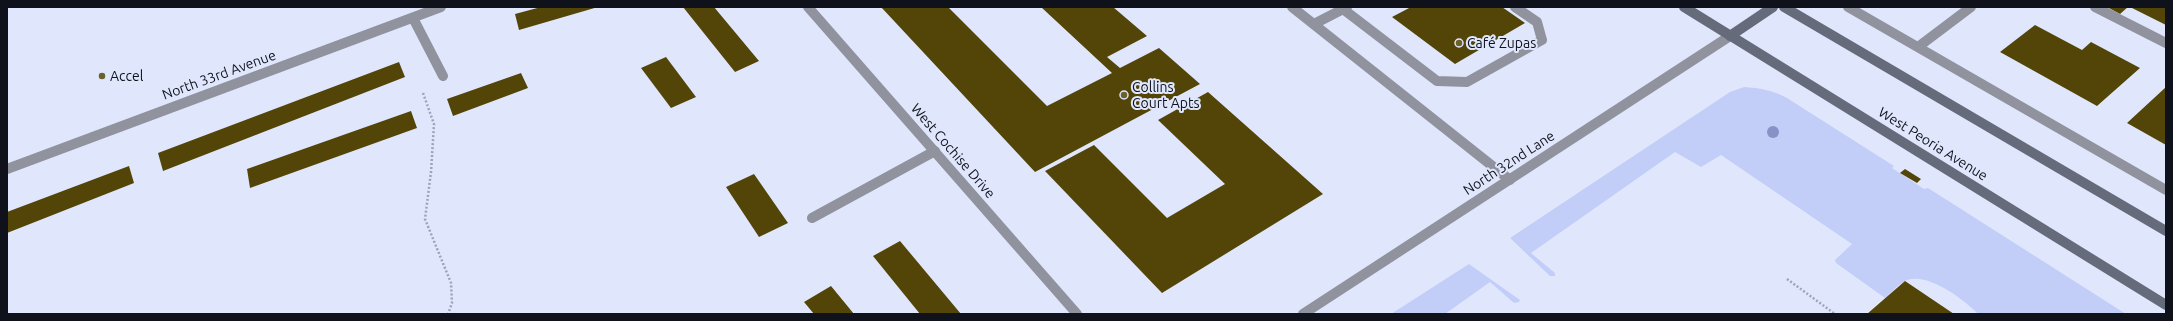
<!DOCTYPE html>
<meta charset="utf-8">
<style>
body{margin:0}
#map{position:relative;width:2173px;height:321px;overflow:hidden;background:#e0e7fd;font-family:Ubuntu,sans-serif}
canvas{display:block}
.frame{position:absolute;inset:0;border:8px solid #0f121b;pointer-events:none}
</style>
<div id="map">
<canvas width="2173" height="321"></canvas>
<div class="frame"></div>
</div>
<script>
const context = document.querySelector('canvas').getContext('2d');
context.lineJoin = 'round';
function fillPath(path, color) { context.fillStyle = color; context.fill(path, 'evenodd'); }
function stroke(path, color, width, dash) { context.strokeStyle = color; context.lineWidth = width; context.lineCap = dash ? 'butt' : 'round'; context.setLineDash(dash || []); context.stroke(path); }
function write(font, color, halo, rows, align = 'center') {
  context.font = font + ' Ubuntu,sans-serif'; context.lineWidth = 4; context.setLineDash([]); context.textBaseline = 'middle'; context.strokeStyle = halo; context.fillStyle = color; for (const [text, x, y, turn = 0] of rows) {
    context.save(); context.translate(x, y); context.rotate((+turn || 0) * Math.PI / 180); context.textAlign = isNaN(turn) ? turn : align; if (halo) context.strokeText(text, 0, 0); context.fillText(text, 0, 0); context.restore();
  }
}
fillPath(new Path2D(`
 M1744,87c16,1 28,3 43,11l107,68 -2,2 32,21 4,-1 198,126h-148c-15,-15 -49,-41 -71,-34 -8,3 -16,13 -22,18l-49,-35 -1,-3 17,-16 -131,-89 -20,12 -26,-15 -144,101 24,20v3h-5l-40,-38 220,-146z
 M1469,264l51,36 -1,2 -5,1 -24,-21 -45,32h-54z`), '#c2cef8');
fillPath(new Path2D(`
 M541,7h57l-79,23 -4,-16z
 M683,7h31l45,54 -24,11z
 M881,7h67l99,99 65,-33 -71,-66h72l34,29 -40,21 13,11 39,-20 41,36 -165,88z
 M1411,7h91l23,16 -70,41 -63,-47z
 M2107,7h21l-8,7z
 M2130,7h36v18z
 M2035,25l47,25 9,-8 49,26 -43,38 -97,-54z
 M666,57l30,40 -25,11 -30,-40z
 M399,62l6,15 -242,94 -5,-18z
 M521,73l7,15 -75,28 -6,-17z
 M2166,87v58l-39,-22z
 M1208,92l115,102 -161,99 -117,-122 49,-26 73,73 58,-34 -67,-64z
 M411,111l6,17 -167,60 -3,-19z
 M129,166l5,17 -127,50v-21z
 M1905,169l16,10 -4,4 -17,-10z
 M754,174l34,49 -29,14 -33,-50z
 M900,241l61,73h-41l-47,-58z
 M1905,281l49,33h-87z
 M831,286l23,28h-40l-10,-12z`), '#534508');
stroke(new Path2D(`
 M423,93l11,31 -3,48 -6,47 26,64 1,20 -4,11
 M1787,279l48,35`), '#9ea4b6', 2.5, [2, 2]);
stroke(new Path2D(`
 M1292,7l218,173
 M2095,7l71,36
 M1343,9l94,72 30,1 75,-42 -5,-18 -22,-15
 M413,18l30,58
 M1314,24l33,-17
 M812,218l123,-67`), '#90939e', 10);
stroke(new Path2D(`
 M808,7l269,307
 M1848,7l318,183
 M1918,47l53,-40
 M7,169l434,-162
 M1303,314l427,-278`), '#90939e', 10);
stroke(new Path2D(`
 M1684,7l482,298
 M1784,7l382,224
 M1730,36l43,-29`), '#666b7b', 10);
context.fillStyle = '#8793c7';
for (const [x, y] of [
 [1773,132]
]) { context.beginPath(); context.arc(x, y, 6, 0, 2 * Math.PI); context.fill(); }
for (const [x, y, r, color] of [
 [1459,43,4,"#6b5f2c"],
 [102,76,4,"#6b5f2c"],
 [1124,95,4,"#6b5f2c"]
]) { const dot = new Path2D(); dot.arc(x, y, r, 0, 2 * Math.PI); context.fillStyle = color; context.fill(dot); stroke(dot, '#e0e7fd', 1.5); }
write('14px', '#0f121b', '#e0e7fd', [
 ["Café Zupas",1467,43],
 ["Accel",110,76],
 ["Collins",1132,87],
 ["Court Apts",1132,103]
], 'left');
write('14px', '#0f121b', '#e0e7fd', [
 ["North 33rd Avenue",219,75,-20],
 ["West Peoria Avenue",1933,144,32],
 ["West Cochise Drive",953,151,49],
 ["North 32nd Lane",1509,163,-33]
]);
</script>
